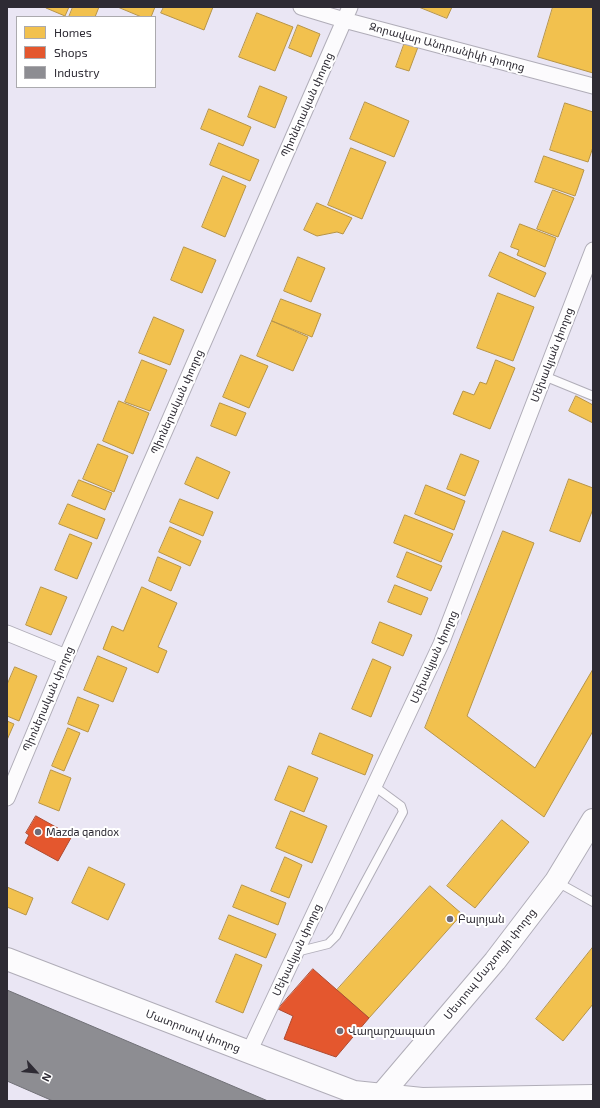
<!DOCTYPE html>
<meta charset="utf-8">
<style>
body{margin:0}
#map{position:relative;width:600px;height:1108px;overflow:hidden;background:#eae6f4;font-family:"Exo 2",sans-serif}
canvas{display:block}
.frame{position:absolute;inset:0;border:8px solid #2e2b34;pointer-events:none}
.legend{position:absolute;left:16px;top:16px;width:140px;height:72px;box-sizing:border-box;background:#fff;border:1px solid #abaaae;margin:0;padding:5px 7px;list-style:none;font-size:12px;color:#2e2b34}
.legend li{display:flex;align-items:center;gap:8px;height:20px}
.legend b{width:20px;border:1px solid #abaaae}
.north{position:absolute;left:16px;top:1052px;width:40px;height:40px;-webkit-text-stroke:3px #fff;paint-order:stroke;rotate:117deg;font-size:11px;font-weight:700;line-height:16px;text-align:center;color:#2e2b34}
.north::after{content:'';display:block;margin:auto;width:14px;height:18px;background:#2e2b34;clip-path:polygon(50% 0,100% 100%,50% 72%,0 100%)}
</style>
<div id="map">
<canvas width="600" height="1108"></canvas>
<div class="frame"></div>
<ul class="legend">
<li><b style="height:11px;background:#f2c14e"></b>Homes</li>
<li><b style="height:11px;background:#e4572e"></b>Shops</li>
<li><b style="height:11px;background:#8d8d92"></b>Industry</li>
</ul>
<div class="north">N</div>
</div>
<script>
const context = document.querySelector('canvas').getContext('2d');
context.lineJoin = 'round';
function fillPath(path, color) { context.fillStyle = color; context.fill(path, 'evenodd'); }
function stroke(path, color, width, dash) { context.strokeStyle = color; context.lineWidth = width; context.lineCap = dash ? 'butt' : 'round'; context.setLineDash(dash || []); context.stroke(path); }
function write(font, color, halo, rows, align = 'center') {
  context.font = font + ' "Exo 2","Noto Sans Armenian",sans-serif'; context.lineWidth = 4; context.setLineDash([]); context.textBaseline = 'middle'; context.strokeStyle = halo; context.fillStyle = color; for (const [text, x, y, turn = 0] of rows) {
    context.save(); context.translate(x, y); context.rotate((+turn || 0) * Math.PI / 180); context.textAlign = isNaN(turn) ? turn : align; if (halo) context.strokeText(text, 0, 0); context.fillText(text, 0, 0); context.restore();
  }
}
const homes = new Path2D(`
 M46,7h23l-4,9 -19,-8z
 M73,7h26l-4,10h-26z
 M118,7h37l-4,10h-9z
 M164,7h49l-9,23 -43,-17z
 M419,7h33l-5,11z
 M553,7h40v66l-55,-16z
 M257,13l36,14 -18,44 -36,-14z
 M298,25l22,9 -9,23 -22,-9z
 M405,42l13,5 -9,24 -13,-4z
 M260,86l27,11 -12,31 -27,-11z
 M365,102l44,19 -15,36 -44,-18z
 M565,103l28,9v35l-5,15 -38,-12z
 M209,109l42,18 -8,19 -42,-17z
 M219,143l40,17 -9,21 -40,-16z
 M351,148l35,14 -24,57 -34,-14z
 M544,156l40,14 -9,26 -40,-14z
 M223,176l23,10 -21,51 -23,-10z
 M553,190l21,8 -16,39 -21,-8z
 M317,203l35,15 -9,16 -6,-2 -20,4 -13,-6z
 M520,224l36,14 -11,29 -28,-12 2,-5 -8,-3z
 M184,247l32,13 -14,33 -31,-13z
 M500,252l46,21 -11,24 -46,-21z
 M298,257l27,11 -14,34 -27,-11z
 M498,293l36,14 -21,54 -36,-13z
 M281,299l40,15 -9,23 -40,-16z
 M154,317l30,13 -14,35 -31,-12z
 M272,321l36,16 -15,34 -36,-15z
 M241,355l27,11 -19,42 -26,-11z
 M142,360l25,10 -17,41 -25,-9z
 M496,360l19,8 -25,61 -37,-15 10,-23 11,4 6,-13 6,2z
 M576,396l17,9v18l-24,-12z
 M119,401l30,12 -16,41 -30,-13z
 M220,403l26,10 -10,23 -25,-10z
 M98,444l30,12 -14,36 -31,-13z
 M461,454l18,7 -14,35 -18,-7z
 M197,457l33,15 -12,27 -33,-15z
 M569,479l24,9v21l-13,33 -30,-11z
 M79,480l33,13 -7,17 -33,-14z
 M426,485l39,16 -11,29 -39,-16z
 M180,499l33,13 -10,24 -33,-14z
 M68,504l37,15 -8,20 -38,-15z
 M405,515l48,19 -12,28 -47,-19z
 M170,527l31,14 -11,25 -31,-14z
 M503,531l31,12 -67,173 68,52 58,-99v62l-49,86 -119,-89z
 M70,534l22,9 -15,36 -22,-9z
 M407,552l35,14 -11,25 -34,-14z
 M158,557l23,10 -10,24 -22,-10z
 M395,585l33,13 -7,17 -33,-13z
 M41,587l26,10 -16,38 -25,-10z
 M142,587l35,16 -19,44 9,4 -9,22 -55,-24 9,-23 11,5z
 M380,622l32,13 -9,21 -31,-13z
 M98,656l29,12 -14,34 -29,-12z
 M373,659l18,8 -20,50 -19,-8z
 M15,667l22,9 -18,45 -12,-5v-31z
 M78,697l21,8 -11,27 -20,-8z
 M7,721l7,3 -7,16z
 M68,728l12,5 -16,38 -12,-5z
 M320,733l53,22 -8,20 -53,-21z
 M289,766l29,12 -14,34 -29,-12z
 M51,770l20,8 -12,33 -20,-8z
 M291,811l36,15 -15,37 -36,-15z
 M502,820l27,22 -54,66 -28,-22z
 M285,857l17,8 -13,33 -18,-7z
 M89,867l36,17 -17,36 -36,-17z
 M242,885l44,18 -8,22 -45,-18z
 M430,886l32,28 -93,104 -32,-28z
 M7,887l26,11 -7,17 -19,-8z
 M229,915l47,19 -10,24 -47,-19z
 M593,947v57l-30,37 -27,-22z
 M236,954l26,11 -19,48 -27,-11z`);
fillPath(homes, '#f2c14e');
stroke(homes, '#b79446', 1);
const shops = new Path2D(`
 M36,816l36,20 -14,25 -33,-18 4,-8 -3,-2z
 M313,969l56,49 -33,39 -52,-18 9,-23 -15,-7z`);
fillPath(shops, '#e4572e');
stroke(shops, '#ad4a30', 1);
const industry = new Path2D(`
 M7,990l261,111h-215l-46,-20z`);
fillPath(industry, '#8d8d92');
stroke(industry, '#707076', 1);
const lane = new Path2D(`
 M544,376l49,20
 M557,882l36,20
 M296,952l32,-8 8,-8 67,-124 -2,-6 -27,-20`);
const street = new Path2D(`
 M301,7l43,13 249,66
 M7,633l59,24
 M7,798l59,-141 284,-650
 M249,1052l192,-408 152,-394`);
const secondary = new Path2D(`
 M7,959l242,93 105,40 68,7 171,-3`);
const primary = new Path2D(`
 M376,1101l119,-140 61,-80 37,-61`);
stroke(lane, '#b0adb8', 10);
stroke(street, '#b0adb8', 17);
stroke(secondary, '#b0adb8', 24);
stroke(primary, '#b0adb8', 24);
stroke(lane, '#fcfbfd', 8);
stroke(street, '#fcfbfd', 15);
stroke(secondary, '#fcfbfd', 22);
stroke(primary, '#fcfbfd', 22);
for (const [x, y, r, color] of [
 [38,832,4,"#706c77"],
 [450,919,4,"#706c77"],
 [340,1031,4,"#706c77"]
]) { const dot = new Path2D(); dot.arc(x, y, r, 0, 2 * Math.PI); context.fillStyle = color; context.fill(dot); stroke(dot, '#fff', 1.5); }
write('11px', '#2e2b34', '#fff', [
 ["Զորավար Անդրանիկի փողոց",447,47,15],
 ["Պիոներական փողոց",307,105,-66],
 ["Մեխակյան փողոց",552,355,-69],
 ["Պիոներական փողոց",177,402,-66],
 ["Մեխակյան փողոց",434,657,-66],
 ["Պիոներական փողոց",48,699,-67],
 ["Մեխակյան փողոց",297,950,-65],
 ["Մեսրոպ Մաշտոցի փողոց",490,964,-51],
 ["Մատրոսով փողոց",193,1031,21]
]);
write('11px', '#2e2b34', '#fff', [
 ["Mazda qandox",46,832],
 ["Բալոյան",458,919],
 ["Վաղարշապատ",348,1031]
], 'left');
</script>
